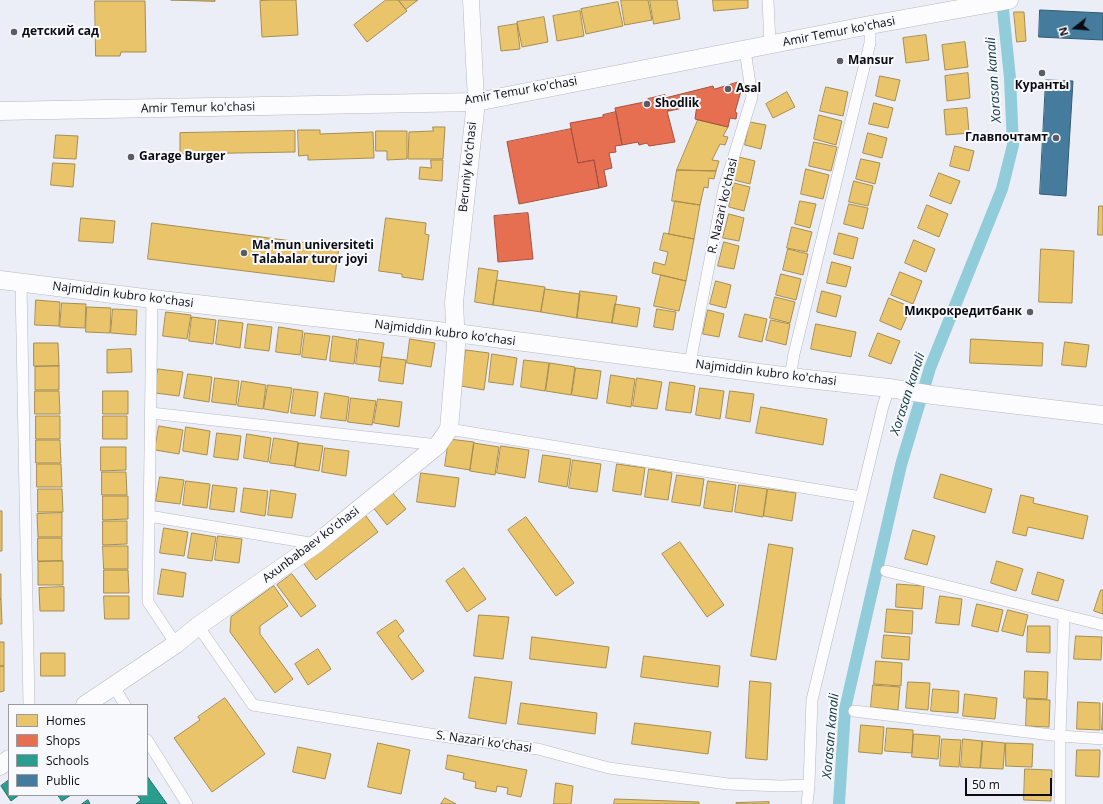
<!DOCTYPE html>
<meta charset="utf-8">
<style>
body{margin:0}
#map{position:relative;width:1103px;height:804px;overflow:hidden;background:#eceef7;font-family:"Open Sans",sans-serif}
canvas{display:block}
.legend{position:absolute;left:8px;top:704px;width:140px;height:92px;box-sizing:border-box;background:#f8f9fd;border:1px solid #999a9f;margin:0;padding:5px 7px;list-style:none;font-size:12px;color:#0b0c13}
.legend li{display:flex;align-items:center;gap:8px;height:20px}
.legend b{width:20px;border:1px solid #999a9f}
.north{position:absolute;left:1055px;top:8px;width:40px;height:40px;-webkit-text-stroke:3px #f8f9fd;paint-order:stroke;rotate:253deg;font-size:11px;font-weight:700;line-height:16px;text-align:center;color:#0b0c13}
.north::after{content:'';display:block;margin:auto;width:14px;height:18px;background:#0b0c13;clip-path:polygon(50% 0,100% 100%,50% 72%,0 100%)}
.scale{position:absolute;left:965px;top:778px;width:87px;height:18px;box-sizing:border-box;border:2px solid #0b0c13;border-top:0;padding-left:5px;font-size:12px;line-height:14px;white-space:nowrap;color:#0b0c13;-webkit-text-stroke:3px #f8f9fd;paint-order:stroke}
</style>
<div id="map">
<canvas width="1103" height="804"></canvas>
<ul class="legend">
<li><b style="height:11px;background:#e9c46a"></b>Homes</li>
<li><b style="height:11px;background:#e76f51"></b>Shops</li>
<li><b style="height:11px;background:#2a9d8f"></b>Schools</li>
<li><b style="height:11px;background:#457b9d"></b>Public</li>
</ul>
<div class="north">N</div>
<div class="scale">50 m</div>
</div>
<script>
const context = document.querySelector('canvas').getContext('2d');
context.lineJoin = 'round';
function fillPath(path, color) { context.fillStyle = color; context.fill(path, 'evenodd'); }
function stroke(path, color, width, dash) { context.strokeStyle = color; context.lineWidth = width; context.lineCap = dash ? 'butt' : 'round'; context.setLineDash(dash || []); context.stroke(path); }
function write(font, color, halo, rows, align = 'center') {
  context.font = font + ' "Open Sans",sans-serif'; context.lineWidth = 4; context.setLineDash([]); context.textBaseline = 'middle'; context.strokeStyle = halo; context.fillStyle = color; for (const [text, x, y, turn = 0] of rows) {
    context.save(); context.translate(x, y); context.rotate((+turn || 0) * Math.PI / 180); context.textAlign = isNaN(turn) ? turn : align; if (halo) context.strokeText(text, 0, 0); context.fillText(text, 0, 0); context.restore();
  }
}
const homes = new Path2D(`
 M171,0h44v1z
 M275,0h21l2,35 -36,2 -2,-36z
 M386,0h12l9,11 -40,31 -13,-17z
 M399,0h19l-12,9z
 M621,0h27l4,20 -27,5z
 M650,0h27l3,19 -26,5z
 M713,0h35v8l-34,3z
 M95,1h50l1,51h-25l-1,4h-24z
 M618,2l5,24 -37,8 -5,-25z
 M580,11l4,25 -27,5 -4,-25z
 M1014,12h10l2,29 -9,1z
 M544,17l4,25 -26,5 -5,-25z
 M517,24l3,25 -19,2 -3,-24z
 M926,35l3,25 -23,3 -3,-25z
 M965,42l3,25 -23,3 -3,-25z
 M968,73l2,25 -23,3 -2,-25z
 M880,76l20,4 -5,21 -19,-5z
 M826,87l22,5 -5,24 -23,-5z
 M787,92l8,15 -22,11 -7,-14z
 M874,103l19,5 -5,20 -19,-4z
 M967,108l2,25 -23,2 -2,-25z
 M819,115l23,6 -6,24 -22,-6z
 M698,120l30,7 -5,9 5,1 -3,8 -5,-1 -8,16 7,1 -3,10 -39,-1z
 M750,122l16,3 -5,24 -16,-4z
 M433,127h12l-2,32h-35l1,-27 24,-1z
 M298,130h22v4l53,-2 1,26 -66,2v-5l-9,1z
 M295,131v21l-115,2v-21z
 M376,131h31v28l-20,1v-9h-11z
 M868,133l19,5 -5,20 -19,-5z
 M56,135l22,1 -2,23 -22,-1z
 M814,142l23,5 -6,24 -22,-5z
 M955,146l19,5 -5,20 -19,-5z
 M739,157l16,4 -5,23 -16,-4z
 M861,159l19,4 -5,21 -19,-5z
 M431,160h12l-1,21 -23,-2 1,-12 11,1z
 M53,163l22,1 -2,23 -22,-2z
 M806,169l23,6 -6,24 -22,-5z
 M677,170l39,1 -2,8 -5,-1 -1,10 -4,-1 -4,18 -28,-4z
 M939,173l21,8 -9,23 -21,-8z
 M854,181l19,5 -5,20 -19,-4z
 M734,183l16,4 -6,24 -15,-4z
 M675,201l25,4 -6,34 -25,-5z
 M800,201l16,3 -6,24 -15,-4z
 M849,204l19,4 -5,21 -19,-5z
 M927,205l21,9 -9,23 -21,-9z
 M1099,206h4v29h-5z
 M729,214l15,4 -5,23 -16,-3z
 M81,218l34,3 -2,22 -34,-2z
 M386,218l40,5 -1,11 4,1 -6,45 -21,-3v-3l-23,-3z
 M152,223l187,24 -5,35 -186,-23z
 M792,227l20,5 -5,20 -20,-4z
 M664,233l30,6 -8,42 -34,-8 2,-11 11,3 3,-13 -8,-2z
 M839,233l19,5 -5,21 -19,-5z
 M914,240l21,9 -9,23 -21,-9z
 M724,242l15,4 -5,23 -16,-3z
 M788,249l20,5 -5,21 -20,-5z
 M1041,249l33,2 -2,52 -33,-1z
 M832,262l19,5 -5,20 -19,-4z
 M479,268l19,3 -5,34 -18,-3z
 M900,272l22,9 -9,23 -22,-9z
 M781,274l20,5 -5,21 -20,-5z
 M661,275l25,6 -7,30 -25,-5z
 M497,280l48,7 -4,25 -48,-7z
 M716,281l15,4 -5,23 -16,-4z
 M545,289l35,5 -3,24 -36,-6z
 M580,291l37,5 -5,27 -35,-5z
 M822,291l19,5 -5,21 -19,-5z
 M775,297l20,5 -5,21 -20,-5z
 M889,298l22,9 -10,23 -21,-9z
 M36,300l24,2 -1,24 -24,-1z
 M62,303l24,1 -1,24 -25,-1z
 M615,304l25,4 -3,19 -25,-4z
 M87,307l24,1 -1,25 -24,-1z
 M113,309l24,1 -1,25 -25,-2z
 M657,309l19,3 -3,18 -19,-3z
 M708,310l16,4 -5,23 -16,-3z
 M166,312l25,3 -4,24 -24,-3z
 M745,314l22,5 -5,23 -23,-5z
 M192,317l24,3 -3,24 -24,-3z
 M219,320l24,3 -3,25 -24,-4z
 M771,320l19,4 -4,21 -20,-5z
 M248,324l24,3 -3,24 -24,-3z
 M816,324l40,8 -5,25 -40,-8z
 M279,327l24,4 -3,24 -24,-3z
 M305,333l25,3 -4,24 -24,-3z
 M878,333l22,8 -9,23 -22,-8z
 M333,336l24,4 -3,24 -24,-3z
 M359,339l25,4 -4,24 -24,-3z
 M410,339l25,4 -4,24 -24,-4z
 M971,339l72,4 -1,23 -72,-3z
 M1065,342l24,3 -3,22 -24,-2z
 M34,343h24l1,23h-25z
 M131,349l1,23 -25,1v-23z
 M466,350l23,3 -5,37 -23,-4z
 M492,354l25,4 -4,27 -24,-3z
 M382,357l24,3 -3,24 -24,-3z
 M524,360l25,3 -4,28 -24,-4z
 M550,363l25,4 -4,28 -25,-4z
 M59,366v24h-24v-23z
 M576,368l25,3 -4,28 -25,-4z
 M158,369l25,3 -4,24 -24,-3z
 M188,374l24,3 -3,25 -25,-4z
 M611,375l24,4 -4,28 -24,-4z
 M215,378l24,3 -3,24 -24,-3z
 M637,378l25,4 -5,27 -24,-3z
 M242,381l24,4 -3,24 -25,-3z
 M670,382l25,4 -4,27 -25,-3z
 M268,385l24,3 -4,25 -24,-4z
 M700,388l24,3 -4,28 -24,-4z
 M294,389l24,3 -3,24 -24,-3z
 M35,391h24l1,23h-25z
 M103,391h25v23h-25z
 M730,391l24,3 -4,28 -24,-4z
 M325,393l24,4 -3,24 -25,-3z
 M351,398l25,3 -4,24 -24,-3z
 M378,399l24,3 -3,25 -25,-4z
 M761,407l66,12 -4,26 -67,-12z
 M36,416h24v23h-24z
 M103,416h24v23h-24z
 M159,426l24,4 -4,24 -24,-4z
 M186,427l24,4 -3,24 -24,-4z
 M217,433l24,3 -3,24 -24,-3z
 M247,434l24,4 -3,24 -24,-4z
 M274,438l24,4 -3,24 -25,-3z
 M449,439l25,3 -4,28 -25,-4z
 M36,440h24l1,23h-25z
 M299,443l24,3 -4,25 -24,-4z
 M474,443l25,4 -4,28 -25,-4z
 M501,446l28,4 -4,28 -28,-5z
 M101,447h25v23l-25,1z
 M325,448l24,3 -3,25 -24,-4z
 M543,455l28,4 -4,28 -28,-5z
 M573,460l28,4 -4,28 -28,-4z
 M37,464h24l1,23h-25z
 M617,464l28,4 -4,27 -28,-4z
 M649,469l23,4 -4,27 -23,-3z
 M102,472h24l1,23h-25z
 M421,473l38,5 -4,29 -38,-5z
 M941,474l51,15 -7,24 -51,-15z
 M677,475l27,4 -4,27 -28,-4z
 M160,477l24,3 -4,24 -24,-3z
 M186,481l24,3 -3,24 -24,-3z
 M708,481l28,4 -4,27 -28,-4z
 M213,485l24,3 -3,24 -24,-3z
 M739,485l28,4 -4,28 -28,-5z
 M244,488l24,3 -3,25 -24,-4z
 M38,489h24l1,23h-25z
 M768,489l28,4 -4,28 -28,-5z
 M271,490l25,4 -4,24 -24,-3z
 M391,491l15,18 -19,16 -15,-19z
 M1021,495l13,3 -1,5 55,13 -5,23 -55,-12 -2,9 -13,-3z
 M103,496h25v23l-25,1z
 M0,511h2v40h-2z
 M363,512l15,20 -62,48 -15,-20z
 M62,513v24h-24l-1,-23z
 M526,517l48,66 -18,13 -48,-66z
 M103,521h24v23l-24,1z
 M164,528l24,4 -4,24 -24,-3z
 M913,530l22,6 -8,29 -22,-6z
 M192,533l24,4 -4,24 -24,-3z
 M218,536l24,3 -3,24 -24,-3z
 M38,538h24v23h-24z
 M680,542l44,63 -17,12 -45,-63z
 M769,544l24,4 -17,112 -25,-4z
 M103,546h25v23h-24z
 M63,561v24h-25v-23z
 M997,561l26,8 -7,22 -25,-8z
 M464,568l22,31 -19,13 -21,-31z
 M162,569l24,4 -3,24 -25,-3z
 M104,570h24l1,23h-25z
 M1038,572l26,8 -6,21 -26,-7z
 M0,574h1v25h-1z
 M292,574l24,32 -15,11 -24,-32z
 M897,584l27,2 -2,23 -26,-2z
 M274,586l14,20 -28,20v8l33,45 -18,14 -45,-61 1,-15z
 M64,587v24h-24l-1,-23z
 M1101,590h2v24l-9,-3z
 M104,596h25v23h-24z
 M940,596l22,3 -3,26 -23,-2z
 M0,599h1l1,25h-2z
 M977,604l26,6 -5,22 -26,-6z
 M887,609l26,2 -1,23 -27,-2z
 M1008,610l20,5 -5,21 -21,-5z
 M479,615l30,2 -6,42 -29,-3z
 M396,620l8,11 -6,5 26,35 -12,9 -35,-47z
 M1028,626h22v27l-23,-1z
 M884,635l26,2 -1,23 -27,-2z
 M1076,636l26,1 -1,23 -27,-1z
 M532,637l77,10 -3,21 -76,-9z
 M0,642h4v24h-4z
 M318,649l13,20 -23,16 -13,-21z
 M41,653h24v23h-24z
 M644,656l76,10 -2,21 -77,-10z
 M876,661l26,2 -1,23 -27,-2z
 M0,666h4v25l-4,1z
 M1025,671l23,1 -1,27 -23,-1z
 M475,677l37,5 -6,42 -37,-6z
 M750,681l21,2 -4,77 -21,-2z
 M908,682l22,1 -2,27 -22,-2z
 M873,685l27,2 -2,23 -27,-3z
 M933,689l26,2 -1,22 -27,-2z
 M965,694l32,4 -2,21 -32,-3z
 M225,698l40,56 -53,38 -38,-54 26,-18 -2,-3z
 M1027,699l23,1 -1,27 -23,-1z
 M1078,702l22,1v27l-23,-1z
 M521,703l76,10 -2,21 -77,-10z
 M1103,703v27h-1z
 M635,723l76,9 -3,22 -76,-10z
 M861,725l23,2 -2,27 -23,-2z
 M887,728l26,2 -1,23 -27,-2z
 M914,734l26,2 -2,23 -26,-2z
 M942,739l19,1 -2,27 -19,-1z
 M963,739l19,2 -2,27 -19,-1z
 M983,741l22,2 -2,26 -22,-1z
 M378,743l32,7 -9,44 -33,-7z
 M1006,743l27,1 -1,23 -26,-1z
 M298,747l33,7 -6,25 -32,-7z
 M1077,750h23l-1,27 -23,-1z
 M448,755l79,15 -6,27 -14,-3 1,-6 -11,-2 -1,6 -21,-4 1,-6 -13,-3 1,-6 -18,-4z
 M1025,769l27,1 -1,31 -27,-1z
 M556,783l17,3 -2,18h-17z
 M445,798l11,6h-15z
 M615,799l84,3v2h-85z
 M769,802v2h-33v-1z`);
fillPath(homes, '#e9c46a');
stroke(homes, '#a68d50', 1);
const shops = new Path2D(`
 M739,82l2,9 -6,21 2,1 -1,6 -6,-1 -2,9 -33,-8 2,-14 -28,6 -4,-13 48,-12 1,3z
 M665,95l4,16h-2l8,31 -26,4 -2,-3 -8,2 -1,-3 -16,3 -7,-37 34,-7 -1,-2z
 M616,112l6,33 -7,1 1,6 -7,1 3,15 -8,2 3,16 -8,2 -5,-28 -16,3 -8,-40 33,-6v-2z
 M571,129l7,34 16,-3 5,28 -80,16 -12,-62z
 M528,213l5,46 -35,3 -4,-46z`);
fillPath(shops, '#e76f51');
stroke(shops, '#a5513e', 1);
const schools = new Path2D(`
 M147,776l20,28h-31l5,-4 -4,-5h10z
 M9,780v15h10l-8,6 -10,-15z
 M58,795h13l-9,6z
 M88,800l2,4h-8z`);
fillPath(schools, '#2a9d8f');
stroke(schools, '#21726a', 1);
const public = new Path2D(`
 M1040,10l63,3v27l-64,-3z
 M1046,80l27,1 -7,115 -26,-2z`);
fillPath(public, '#457b9d');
stroke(public, '#345a74', 1);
stroke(new Path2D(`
 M839,804l6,-95 56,-244 29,-97 72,-179 11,-44 -3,-67 -8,-78`), '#90ccd9', 12);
const street = new Path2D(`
 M768,0l2,45
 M21,283l8,422
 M152,299l-4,303 28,42
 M690,363l34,-175 28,-91 -7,-47
 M790,377l4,-23 76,-311v-18
 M151,413l287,32
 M449,429l412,68
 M149,516l167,28
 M886,571l217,54
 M198,626l55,79 195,32 90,12 71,19 119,16 53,2 28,-1
 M113,685l12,20
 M854,711l206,25 43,3
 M147,740l40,64
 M807,804l2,-19 3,-85 71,-294 6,-18
 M1060,804v-68l4,-121`);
const secondary = new Path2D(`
 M471,0l5,102`);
const primary = new Path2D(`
 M0,111l476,-9 394,-77 139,-25
 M0,280l152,19 304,34 334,44 99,11 44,7 170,20
 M85,705l91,-61 22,-18 118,-82 122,-99 11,-16 7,-83 -2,-44 22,-200
 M0,766l9,-7`);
stroke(street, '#b7b8c0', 12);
stroke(secondary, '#b7b8c0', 17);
stroke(primary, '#b7b8c0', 19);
stroke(street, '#fcfcfe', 11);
stroke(secondary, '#fcfcfe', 16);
stroke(primary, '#fcfcfe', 18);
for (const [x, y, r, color] of [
 [14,32,4,"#5a5b63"],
 [840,61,4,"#5a5b63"],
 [1042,73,4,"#5a5b63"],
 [728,89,4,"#5a5b63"],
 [647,104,4,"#5a5b63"],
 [1056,138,4,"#5a5b63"],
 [131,157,4,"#5a5b63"],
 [244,253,4,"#5a5b63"],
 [1030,312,4,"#5a5b63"]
]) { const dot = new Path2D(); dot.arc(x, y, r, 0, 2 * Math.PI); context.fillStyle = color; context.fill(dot); stroke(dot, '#f8f9fd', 1.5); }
write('bold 12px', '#0b0c13', '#f8f9fd', [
 ["детский сад",22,32],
 ["Mansur",848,61],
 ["Куранты",1042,86,"center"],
 ["Asal",736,89],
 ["Shodlik",655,104],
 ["Главпочтамт",1048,138,"right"],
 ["Garage Burger",139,157],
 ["Ma'mun universiteti",252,246],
 ["Talabalar turor joyi",252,260],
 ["Микрокредитбанк",1022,312,"right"]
], 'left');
write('12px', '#0b0c13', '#f8f9fd', [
 ["Amir Temur ko'chasi",839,32,-11],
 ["Amir Temur ko'chasi",521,91,-10],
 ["Amir Temur ko'chasi",198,108,-1],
 ["Beruniy ko'chasi",468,167,-84],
 ["R. Nazari ko'chasi",723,206,-77],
 ["Najmiddin kubro ko'chasi",123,295,7],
 ["Najmiddin kubro ko'chasi",445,333,7],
 ["Najmiddin kubro ko'chasi",766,373,7],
 ["Axunbabaev ko'chasi",311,545,-37],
 ["S. Nazari ko'chasi",484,742,8]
]);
write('italic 13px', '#10383f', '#f8f9fd', [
 ["Xorasan kanali",994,80,-94],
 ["Xorasan kanali",908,394,-72],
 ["Xorasan kanali",831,736,-85]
]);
</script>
